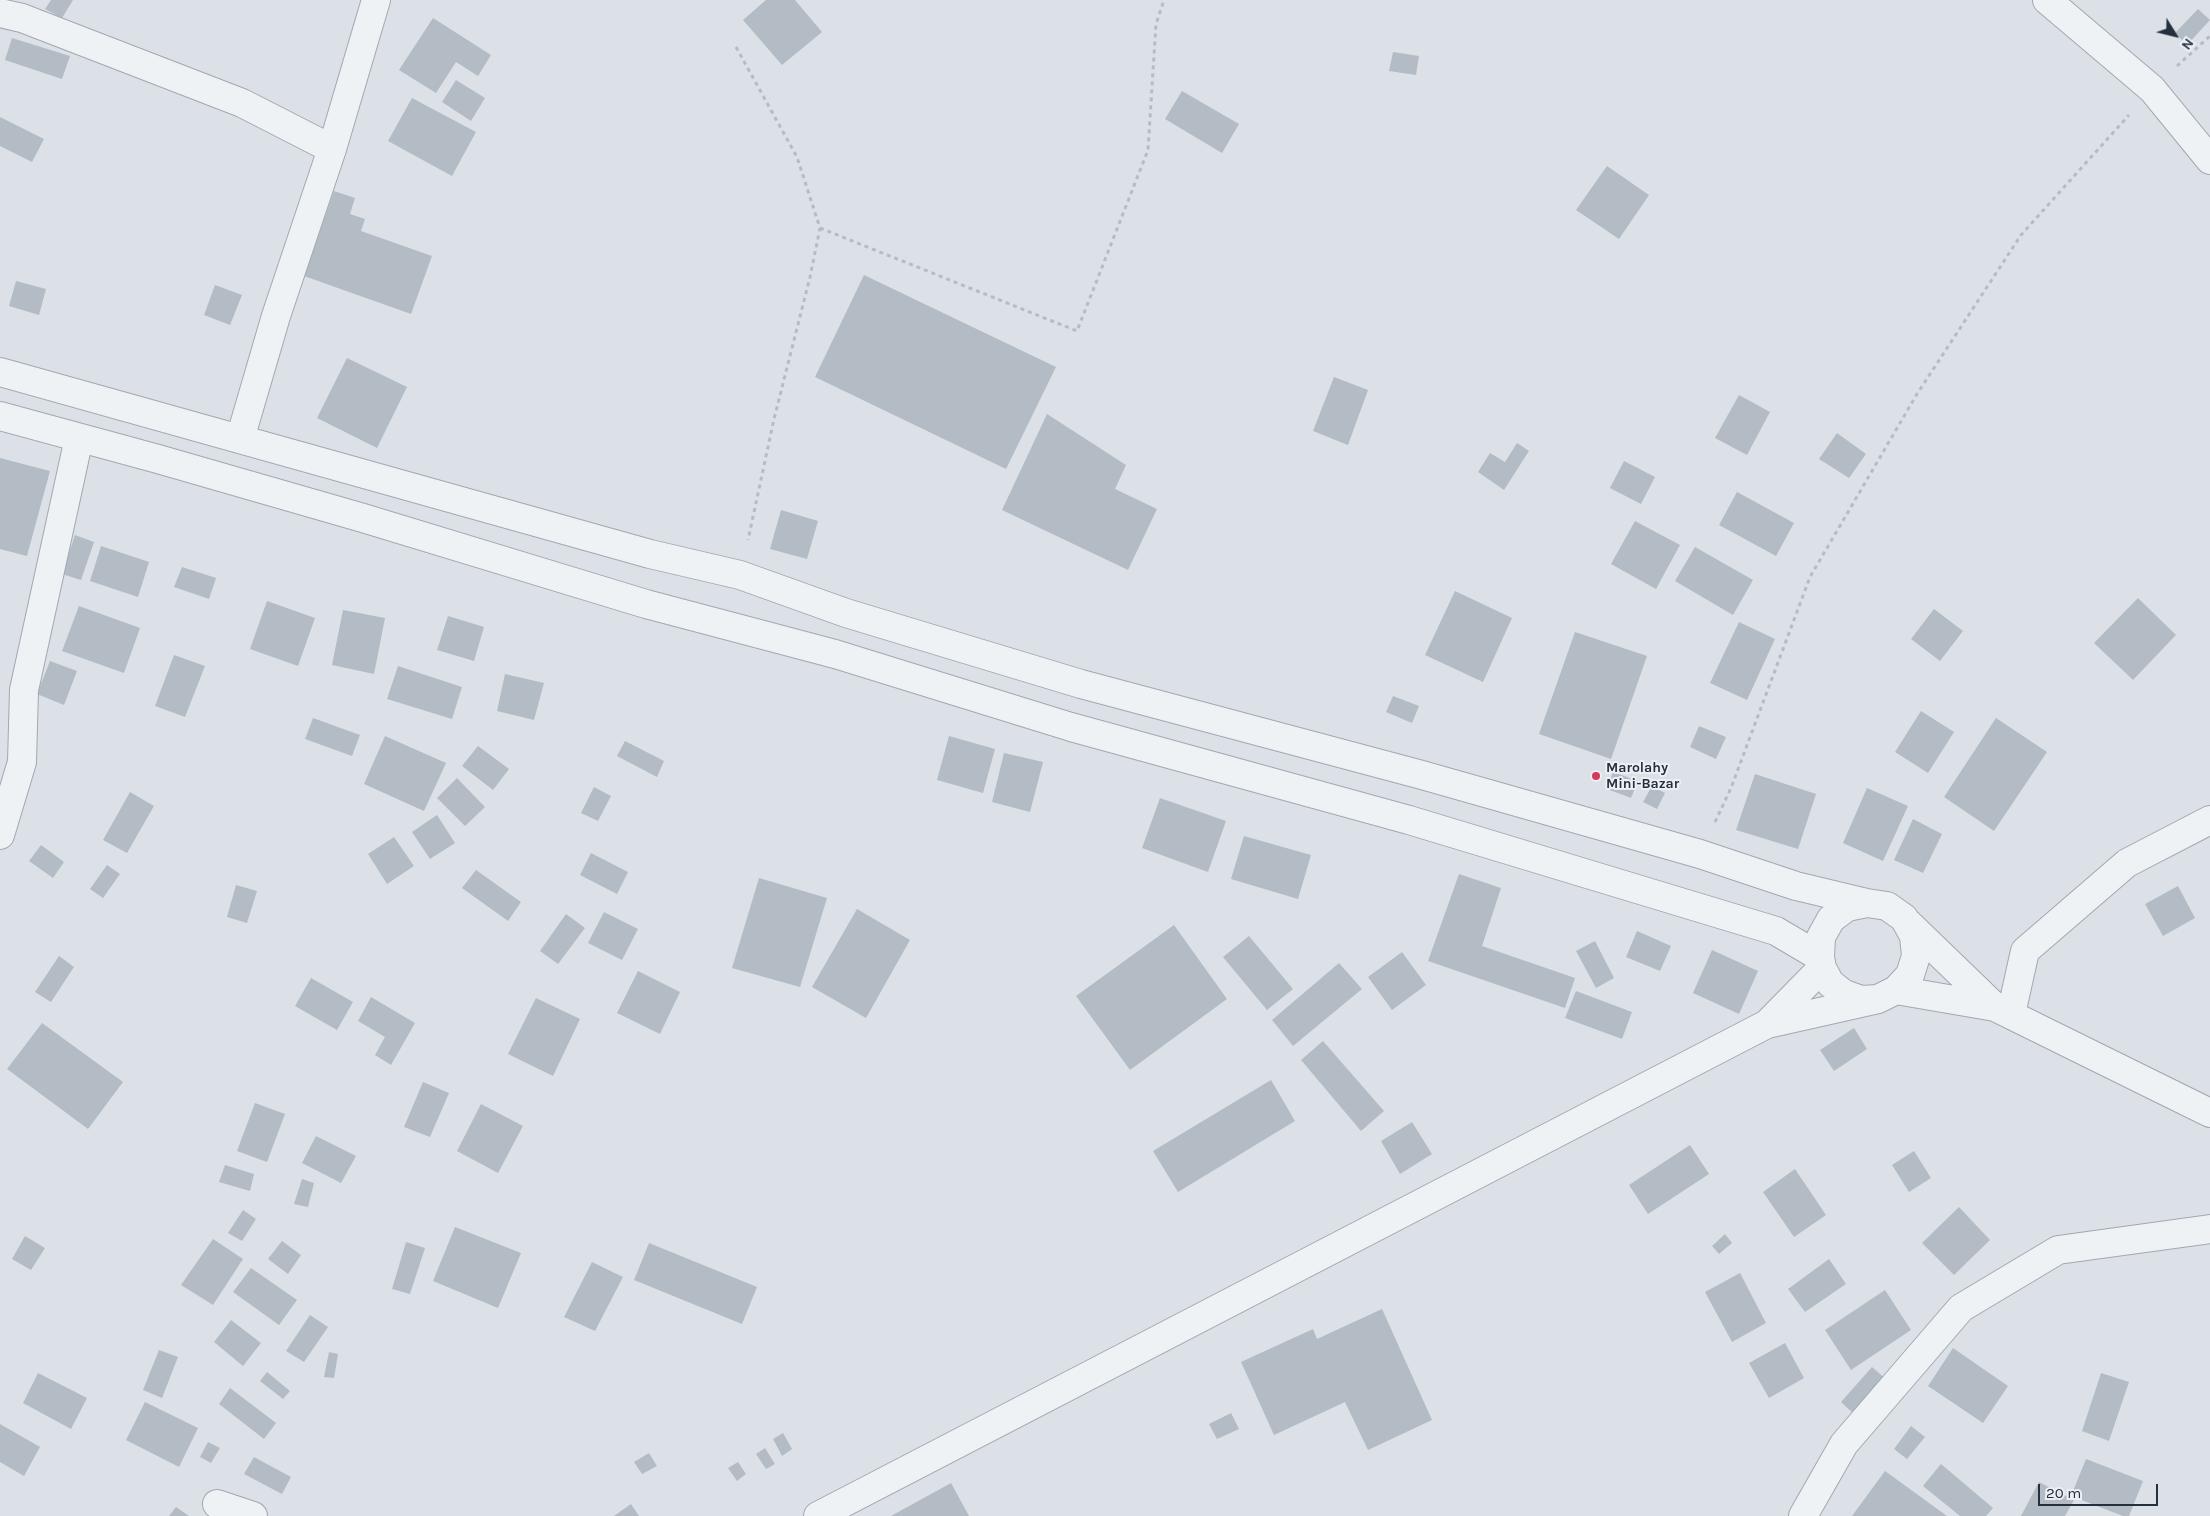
<!DOCTYPE html>
<style>
body{margin:0}
#map{position:relative;width:2210px;height:1516px;overflow:hidden;background:#dce1e7;font-family:Karla,sans-serif}
canvas{display:block}
.north{position:absolute;left:2150px;top:10px;width:50px;height:50px;-webkit-text-stroke:4px #ecf0f5;paint-order:stroke;rotate:126deg;font-size:14px;font-weight:700;line-height:20px;text-align:center;color:#25303e}
.north::after{content:'';display:block;margin:auto;width:18px;height:22px;background:#25303e;clip-path:polygon(50% 0,100% 100%,50% 72%,0 100%)}
.scale{position:absolute;left:2038px;top:1484px;width:120px;height:22px;box-sizing:border-box;border:2px solid #25303e;border-top:0;padding-left:6px;font-size:15px;line-height:18px;white-space:nowrap;color:#25303e;-webkit-text-stroke:4px #ecf0f5;paint-order:stroke}
</style>
<div id="map">
<canvas width="2210" height="1516"></canvas>
<div class="north">N</div>
<div class="scale">20 m</div>
</div>
<script>
const context = document.querySelector('canvas').getContext('2d');
context.lineJoin = 'round';
function fillPath(path, color) { context.fillStyle = color; context.fill(path, 'evenodd'); }
function stroke(path, color, width, dash) { context.strokeStyle = color; context.lineWidth = width; context.lineCap = dash ? 'butt' : 'round'; context.setLineDash(dash || []); context.stroke(path); }
function write(font, color, halo, rows, align = 'center') {
  context.font = font + ' Karla,sans-serif'; context.lineWidth = 4; context.setLineDash([]); context.textBaseline = 'middle'; context.strokeStyle = halo; context.fillStyle = color; for (const [text, x, y, turn = 0] of rows) {
    context.save(); context.translate(x, y); context.rotate((+turn || 0) * Math.PI / 180); context.textAlign = isNaN(turn) ? turn : align; if (halo) context.strokeText(text, 0, 0); context.fillText(text, 0, 0); context.restore();
  }
}
fillPath(new Path2D(`
 M51,0h22l-11,18 -17,-9z
 M766,0h29l27,32 -40,33 -39,-45z
 M2198,9l12,11 -23,25 -12,-12z
 M433,18l58,37 -13,21 -22,-14 -20,31 -37,-23z
 M12,38l58,18 -8,23 -57,-19z
 M1393,52l26,4 -3,19 -27,-4z
 M456,80l29,18 -14,23 -29,-19z
 M1182,91l57,33 -17,29 -57,-34z
 M412,98l64,34 -24,44 -64,-35z
 M0,117l44,22 -12,23 -32,-16z
 M1607,166l42,29 -30,44 -43,-29z
 M334,191l21,7 -5,16 15,5 -4,12 71,25 -21,58 -107,-38z
 M864,275l192,92 -50,102 -191,-92z
 M16,281l30,8 -7,26 -30,-9z
 M215,285l27,10 -12,30 -26,-10z
 M347,358l60,29 -30,61 -60,-30z
 M1334,377l34,13 -20,55 -35,-14z
 M1739,395l31,17 -23,43 -32,-17z
 M1047,414l79,51 -11,24 42,20 -29,61 -126,-60z
 M1837,433l29,21 -17,24 -30,-19z
 M1517,443l12,8 -25,39 -26,-18 12,-19 15,9z
 M0,458l50,13 -23,85 -27,-7z
 M1624,461l31,16 -14,27 -31,-16z
 M1737,492l57,31 -18,33 -57,-31z
 M781,510l37,11 -11,38 -37,-10z
 M1635,521l45,24 -24,44 -45,-25z
 M75,535l19,7 -13,38 -19,-6z
 M101,546l48,16 -11,35 -48,-16z
 M1695,547l58,33 -20,35 -58,-34z
 M182,567l34,11 -7,21 -35,-12z
 M1455,591l57,27 -29,64 -58,-27z
 M2138,598l38,37 -43,45 -39,-37z
 M267,601l48,17 -17,48 -48,-17z
 M79,606l61,22 -16,45 -62,-22z
 M1934,609l29,22 -23,30 -29,-22z
 M343,610l42,8 -11,56 -42,-9z
 M448,616l36,11 -10,34 -37,-11z
 M1739,622l36,17 -28,61 -37,-17z
 M1575,632l72,24 -36,103 -72,-25z
 M174,655l31,11 -20,51 -30,-11z
 M50,661l27,10 -13,34 -27,-11z
 M398,666l64,21 -10,32 -65,-20z
 M505,674l39,9 -10,37 -37,-9z
 M1393,696l26,10 -7,17 -26,-11z
 M1921,711l33,21 -26,41 -33,-21z
 M313,718l47,17 -8,21 -47,-17z
 M1996,718l51,34 -53,79 -50,-34z
 M1699,726l27,11 -10,22 -26,-12z
 M385,736l61,27 -22,48 -60,-27z
 M949,736l46,13 -12,44 -46,-13z
 M625,741l39,20 -7,16 -40,-21z
 M478,746l31,23 -16,21 -31,-24z
 M1004,753l39,9 -13,50 -38,-10z
 M1613,772l25,9 -7,17 -24,-9z
 M1755,774l61,20 -18,55 -62,-19z
 M457,778l28,29 -20,19 -28,-28z
 M1652,786l13,7 -8,16 -14,-7z
 M594,787l17,9 -13,25 -17,-8z
 M1867,788l41,18 -25,55 -40,-18z
 M130,792l24,14 -27,47 -24,-13z
 M1160,798l66,23 -18,51 -66,-24z
 M437,815l18,28 -25,16 -18,-27z
 M1913,819l29,15 -19,39 -29,-13z
 M1244,836l67,19 -13,44 -67,-20z
 M394,837l20,29 -27,18 -19,-30z
 M41,845l23,17 -11,16 -24,-17z
 M591,853l37,19 -11,22 -37,-19z
 M107,865l13,9 -17,24 -13,-9z
 M476,870l45,32 -13,19 -46,-33z
 M1459,874l42,14 -19,58 93,32 -10,30 -137,-47z
 M759,878l68,20 -27,89 -68,-19z
 M236,885l21,6 -10,32 -20,-6z
 M2178,886l17,32 -32,18 -18,-32z
 M857,909l53,31 -44,78 -54,-31z
 M604,912l34,17 -16,31 -34,-17z
 M566,914l19,14 -27,36 -18,-13z
 M1174,925l53,74 -97,71 -54,-74z
 M1637,931l34,15 -11,25 -34,-14z
 M1249,936l44,53 -26,21 -44,-53z
 M1595,941l19,37 -18,10 -20,-37z
 M1712,950l46,21 -19,43 -46,-21z
 M1402,952l24,33 -34,25 -24,-33z
 M59,956l15,11 -23,35 -16,-10z
 M1339,963l23,26 -69,57 -21,-26z
 M638,971l42,21 -20,42 -43,-21z
 M311,978l42,24 -16,28 -42,-24z
 M1576,991l56,21 -10,27 -57,-21z
 M371,997l44,26 -24,42 -16,-10 10,-18 -27,-16z
 M536,998l44,21 -27,57 -45,-22z
 M42,1023l81,59 -35,47 -81,-60z
 M1854,1028l13,21 -33,22 -14,-21z
 M1323,1041l61,70 -23,20 -60,-71z
 M1271,1080l24,41 -117,71 -25,-41z
 M423,1082l26,11 -19,44 -26,-10z
 M255,1103l30,11 -18,48 -30,-11z
 M481,1104l42,22 -25,47 -41,-22z
 M1412,1122l20,32 -32,20 -19,-33z
 M316,1136l40,20 -15,27 -39,-20z
 M1690,1145l19,29 -61,40 -19,-29z
 M1914,1151l17,27 -22,14 -17,-27z
 M225,1165l29,9 -4,17 -31,-9z
 M1795,1169l31,46 -32,22 -31,-45z
 M302,1179l12,4 -6,24 -14,-3z
 M1959,1207l31,33 -36,35 -32,-32z
 M243,1210l13,9 -14,22 -14,-8z
 M455,1227l66,26 -23,55 -65,-27z
 M1725,1234l7,9 -13,11 -7,-8z
 M25,1236l20,12 -14,22 -19,-11z
 M213,1239l30,20 -30,46 -32,-20z
 M282,1241l19,14 -13,19 -20,-15z
 M406,1242l19,6 -15,46 -18,-5z
 M649,1243l108,44 -15,37 -108,-44z
 M1829,1259l17,25 -41,28 -17,-23z
 M592,1262l31,15 -28,54 -31,-14z
 M251,1268l46,32 -18,25 -46,-33z
 M1740,1273l26,50 -34,19 -27,-50z
 M1885,1290l26,40 -60,40 -26,-40z
 M1382,1309l50,111 -64,30 -23,-48 -71,33 -33,-73 72,-33 4,10z
 M310,1315l18,12 -24,35 -18,-11z
 M231,1320l30,23 -18,23 -29,-24z
 M1785,1343l19,35 -35,20 -20,-35z
 M1953,1348l55,38 -25,37 -55,-37z
 M159,1350l19,7 -16,41 -19,-8z
 M329,1352l9,2 -4,24 -10,-1z
 M1872,1367l17,15 -33,34 -15,-14z
 M267,1372l23,19 -7,8 -23,-18z
 M38,1373l49,25 -16,31 -48,-26z
 M2101,1373l28,9 -20,59 -27,-10z
 M230,1388l46,35 -12,16 -45,-35z
 M145,1402l53,26 -19,39 -53,-27z
 M1231,1413l8,16 -22,10 -8,-15z
 M0,1424l40,23 -16,29 -24,-14z
 M1911,1426l14,11 -18,22 -13,-10z
 M783,1433l9,16 -10,7 -9,-17z
 M208,1442l12,6 -9,15 -11,-6z
 M765,1448l10,16 -9,5 -10,-15z
 M649,1453l8,13 -15,8 -8,-12z
 M254,1457l37,20 -9,17 -38,-20z
 M2086,1459l57,22 -14,35h-6l-52,-20z
 M738,1462l8,12 -9,7 -9,-13z
 M1941,1464l52,44 -7,8h-26l-37,-30z
 M1885,1471l62,45h-95z
 M2039,1482l35,18 -9,16h-44z
 M951,1483l18,33h-78z
 M631,1504l8,12h-25z
 M176,1507l13,9h-20z`), '#b3bbc4');
const minor = new Path2D(`
 M2047,0l105,89 58,71
 M0,13l22,5 220,85 90,46
 M0,372l650,182 90,21 106,38 235,71 341,91 278,79 96,32 71,17
 M0,416l158,43 205,59 283,86 189,50 236,73 338,93 367,111 44,26
 M240,439l36,-123 56,-167 44,-149
 M0,835l22,-73 2,-72 55,-252
 M1908,923l87,84
 M1896,990l14,-15 6,-19 -2,-20 -10,-18 -17,-12 -20,-3 -20,4 -16,12 -10,18 -1,20 2,11 8,15 14,11 17,6 17,-1 18,-9 99,17 215,106
 M2011,1014l14,-63 102,-88 83,-43
 M1767,1024l55,-56
 M217,1504l36,12
 M818,1516l949,-492 111,-25
 M1803,1516l41,-72 117,-136 97,-58 152,-21`);
stroke(minor, '#a1a8b1', 30);
stroke(new Path2D(`
 M736,47l61,110 23,71 -10,49 -36,142 -26,121
 M2177,66l33,-30
 M820,228l257,103 71,-181 8,-126 8,-24
 M1715,822l16,-34 79,-211 107,-183 104,-159 108,-120`), '#b6bcc2', 3, [4, 4]);
stroke(minor, '#eff2f5', 28);
for (const [x, y, r, color] of [
 [1596,776,5,"#d43959"]
]) { const dot = new Path2D(); dot.arc(x, y, r, 0, 2 * Math.PI); context.fillStyle = color; context.fill(dot); stroke(dot, '#ecf0f5', 2); }
write('bold 14px', '#25303e', '#ecf0f5', [
 ["Marolahy",1606,768],
 ["Mini-Bazar",1606,784]
], 'left');
</script>
